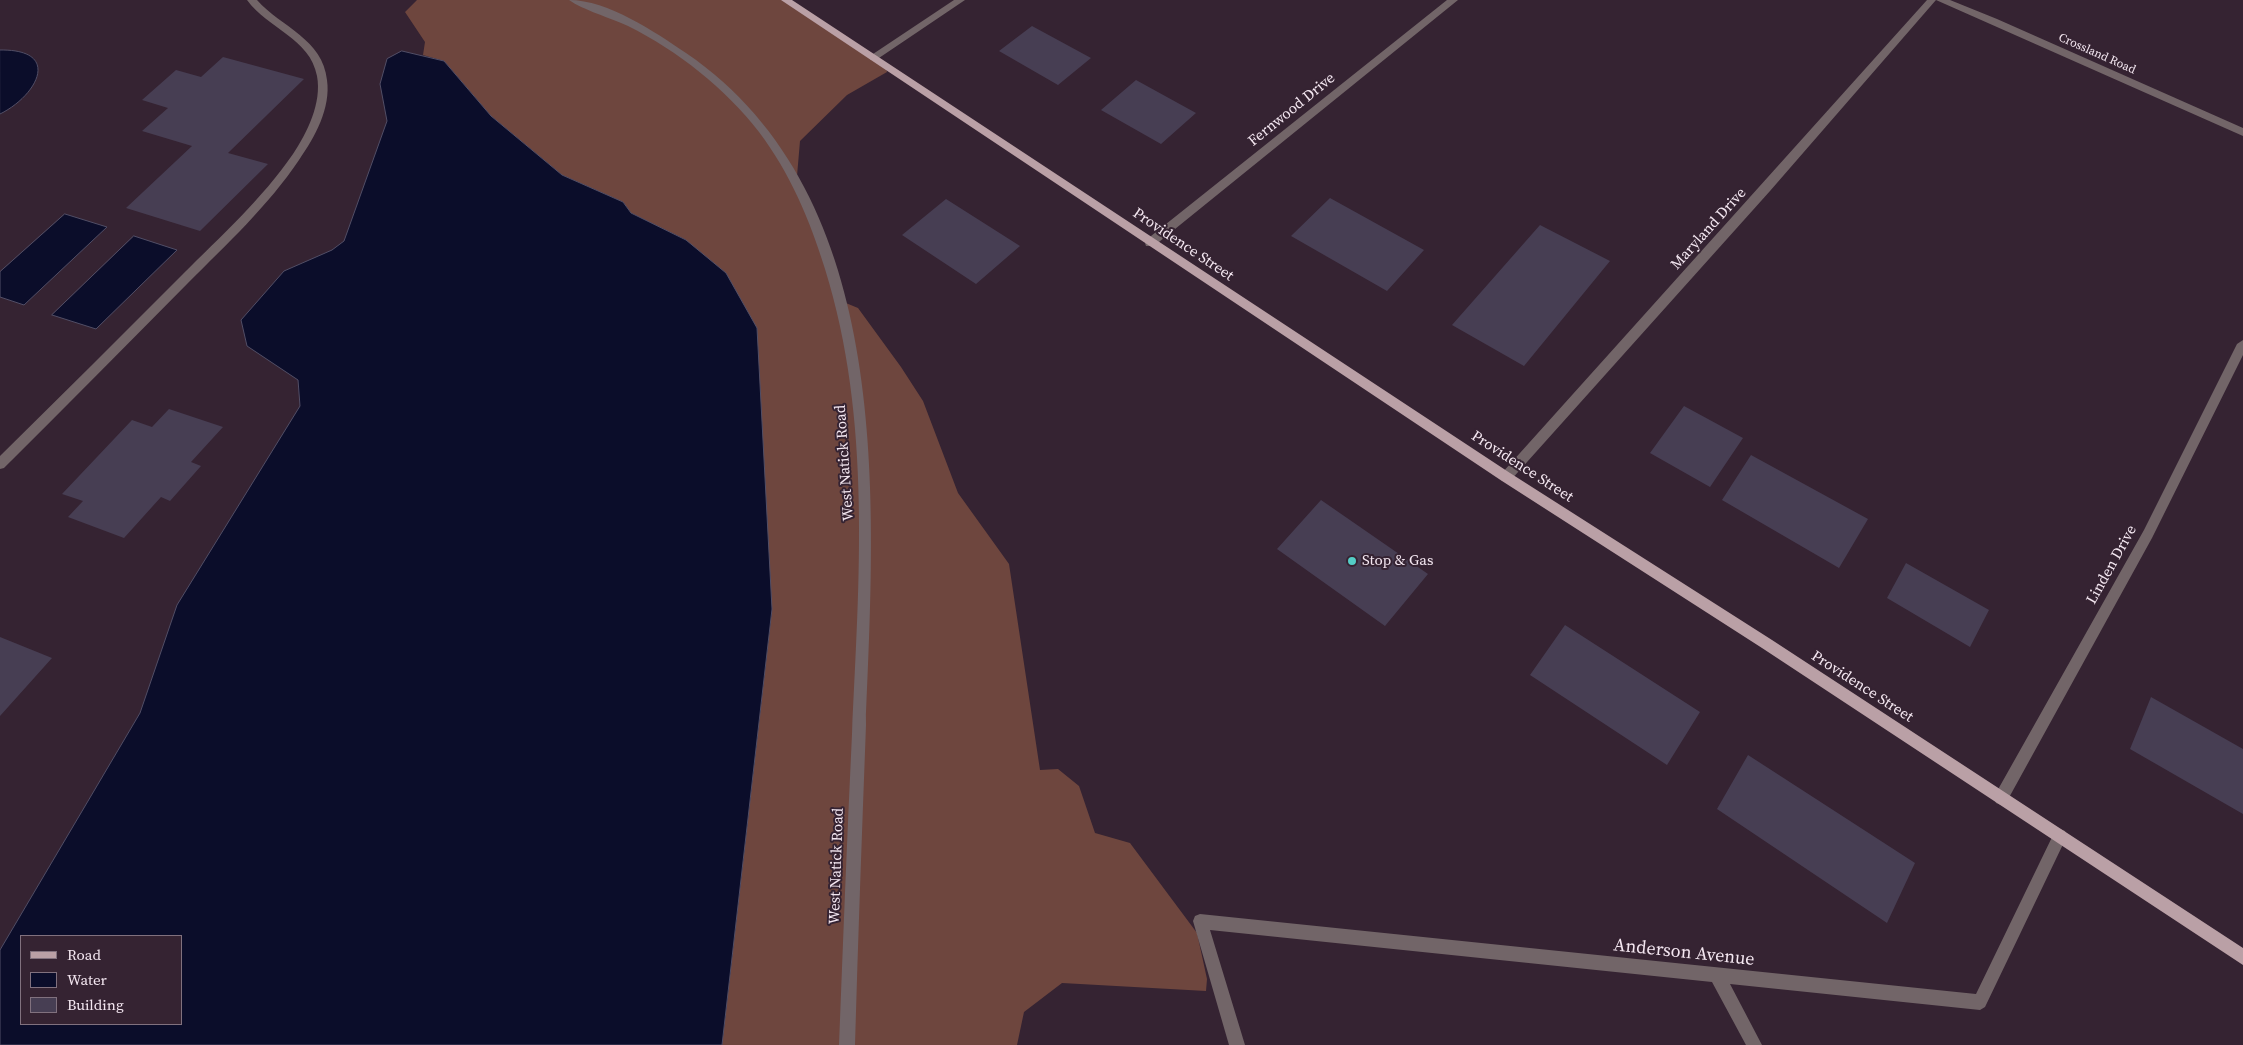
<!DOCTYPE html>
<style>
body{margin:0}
#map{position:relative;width:2243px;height:1045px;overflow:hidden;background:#352332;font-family:"Source Serif 4",serif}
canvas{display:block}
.legend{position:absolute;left:20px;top:935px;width:162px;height:90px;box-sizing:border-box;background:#352332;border:1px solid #81717e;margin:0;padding:6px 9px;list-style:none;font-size:15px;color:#f4e7f1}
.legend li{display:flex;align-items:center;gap:10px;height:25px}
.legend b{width:25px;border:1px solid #81717e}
</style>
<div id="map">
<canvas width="2243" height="1045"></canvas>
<ul class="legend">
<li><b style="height:6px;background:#baa0a6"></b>Road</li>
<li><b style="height:14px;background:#0b0d2a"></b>Water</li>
<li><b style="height:14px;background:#473e53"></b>Building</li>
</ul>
</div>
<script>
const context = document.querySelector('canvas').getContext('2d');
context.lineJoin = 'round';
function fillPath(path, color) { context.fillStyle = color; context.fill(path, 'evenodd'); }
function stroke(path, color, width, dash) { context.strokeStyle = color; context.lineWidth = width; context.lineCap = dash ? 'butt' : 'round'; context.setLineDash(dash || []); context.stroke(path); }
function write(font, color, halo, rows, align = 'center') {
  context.font = font + ' "Source Serif 4",serif'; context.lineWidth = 4; context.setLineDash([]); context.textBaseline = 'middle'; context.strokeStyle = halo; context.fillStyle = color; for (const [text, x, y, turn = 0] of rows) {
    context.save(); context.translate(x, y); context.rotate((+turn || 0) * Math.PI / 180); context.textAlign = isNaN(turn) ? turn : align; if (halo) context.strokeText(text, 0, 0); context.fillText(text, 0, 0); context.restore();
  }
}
fillPath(new Path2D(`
 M417,0h367l101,64 2,8 -40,23 -47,46 -3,35 21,47 23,78 17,7 43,59 22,34 35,92 51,71 31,206 18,-1 21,17 16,47 35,10 67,90 10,46 -1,12 -144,-8 -38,29 -7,33h-295l50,-436 -86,-369 -55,-27 -8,-11 -61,-27 -71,-59 -47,-55 -21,-6 2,-13 -20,-30z`), '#6e463e');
const water = new Path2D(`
 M0,50c63,-1 37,46 0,64z
 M402,51l42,10 47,55 71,59 61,27 8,11 55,27 40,33 31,55 15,281 -50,436h-722v-95l140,-237 37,-108 123,-199 -2,-26 -51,-34 -6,-26 43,-49 48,-21 12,-9 43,-120 -7,-37 7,-25zM21,936h160v88h-160z
 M65,214l42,13 -83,78 -24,-8v-25z
 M134,236l43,14 -81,79 -44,-14z`);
fillPath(water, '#0b0d2a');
stroke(water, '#514e66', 1);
fillPath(new Path2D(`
 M1032,26l59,32 -33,27 -59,-34z
 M223,57l81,22 -76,74 40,11 -68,67 -74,-23 66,-62 -50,-15 26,-23 -26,-8 34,-30 25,7z
 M1136,80l60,33 -35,31 -60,-34z
 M1330,198l94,52 -37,41 -96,-55z
 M946,199l74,47 -44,38 -74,-49z
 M1540,225l70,36 -86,105 -72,-41z
 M1684,406l59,32 -33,49 -60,-34z
 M169,409l54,18 -32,35 10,4 -31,35 -9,-4 -37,41 -56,-21 15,-16 -21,-7 70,-74 20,7z
 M1751,455l117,64 -29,49 -117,-68z
 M1321,500l107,74 -43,52 -108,-77z
 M1906,563l83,47 -19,37 -83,-49z
 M1565,625l135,87 -33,53 -137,-90z
 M0,637l52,21 -52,58z
 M2151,697l92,52v65l-113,-65z
 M1748,755l167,108 -28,60 -170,-114z`), '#473e53');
fillPath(new Path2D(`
 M247,0h10c24,27 66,39 70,80 4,28 -12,57 -28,80 -31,46 -72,84 -111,123 -61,62 -122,123 -184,185l-4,1v-13c61,-60 122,-121 183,-182 38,-38 79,-75 110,-120 14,-21 29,-51 24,-78 -7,-38 -49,-47 -70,-76z
 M569,0c39,0 86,32 117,53 211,144 189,449 180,672 -4,107 -8,213 -11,320h-16c4,-104 8,-207 13,-311 7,-155 20,-314 -27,-465 -15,-49 -35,-96 -66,-137 -34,-44 -81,-81 -131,-106 -17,-8 -45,-16 -59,-26z
 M954,0h11l-89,60h-6v-4z
 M1447,0h11l-304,246h-8l-1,-3 1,-3z
 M1927,0h23l47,19 246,109v8l-307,-136 -166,191 -260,290h-8l-2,-4 2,-4z
 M2243,340v15l-91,183 -146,265 -5,2 -5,-2 -2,-5 2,-5 148,-263 93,-186z
 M2060,829l5,2 2,5 -82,171 -5,3 -250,-26 32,61h-16l-34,-63 -502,-52 35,115h-16l-36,-124 2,-5 5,-2 776,80 79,-163z`), '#726568');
fillPath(new Path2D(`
 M781,0h11l718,473 262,167 471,308v17l-481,-317 -260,-167z`), '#baa0a6');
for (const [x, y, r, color] of [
 [1352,561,5,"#54cdc6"]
]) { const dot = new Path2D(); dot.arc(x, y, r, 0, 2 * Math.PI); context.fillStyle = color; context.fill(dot); stroke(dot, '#352332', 2); }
write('12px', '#f4e7f1', '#352332', [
 ["Crossland Road",2097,54,24]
]);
write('15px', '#f4e7f1', '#352332', [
 ["Fernwood Drive",1292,110,-39],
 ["Maryland Drive",1709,229,-48],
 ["Providence Street",1183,245,34],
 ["West Natick Road",845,463,-94],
 ["Providence Street",1522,467,33],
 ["Linden Drive",2112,565,-61],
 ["Providence Street",1862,687,33],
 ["West Natick Road",837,866,-88]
]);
write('15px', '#f4e7f1', '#352332', [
 ["Stop & Gas",1362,561]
], 'left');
write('18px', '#f4e7f1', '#352332', [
 ["Anderson Avenue",1684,953,6]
]);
</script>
